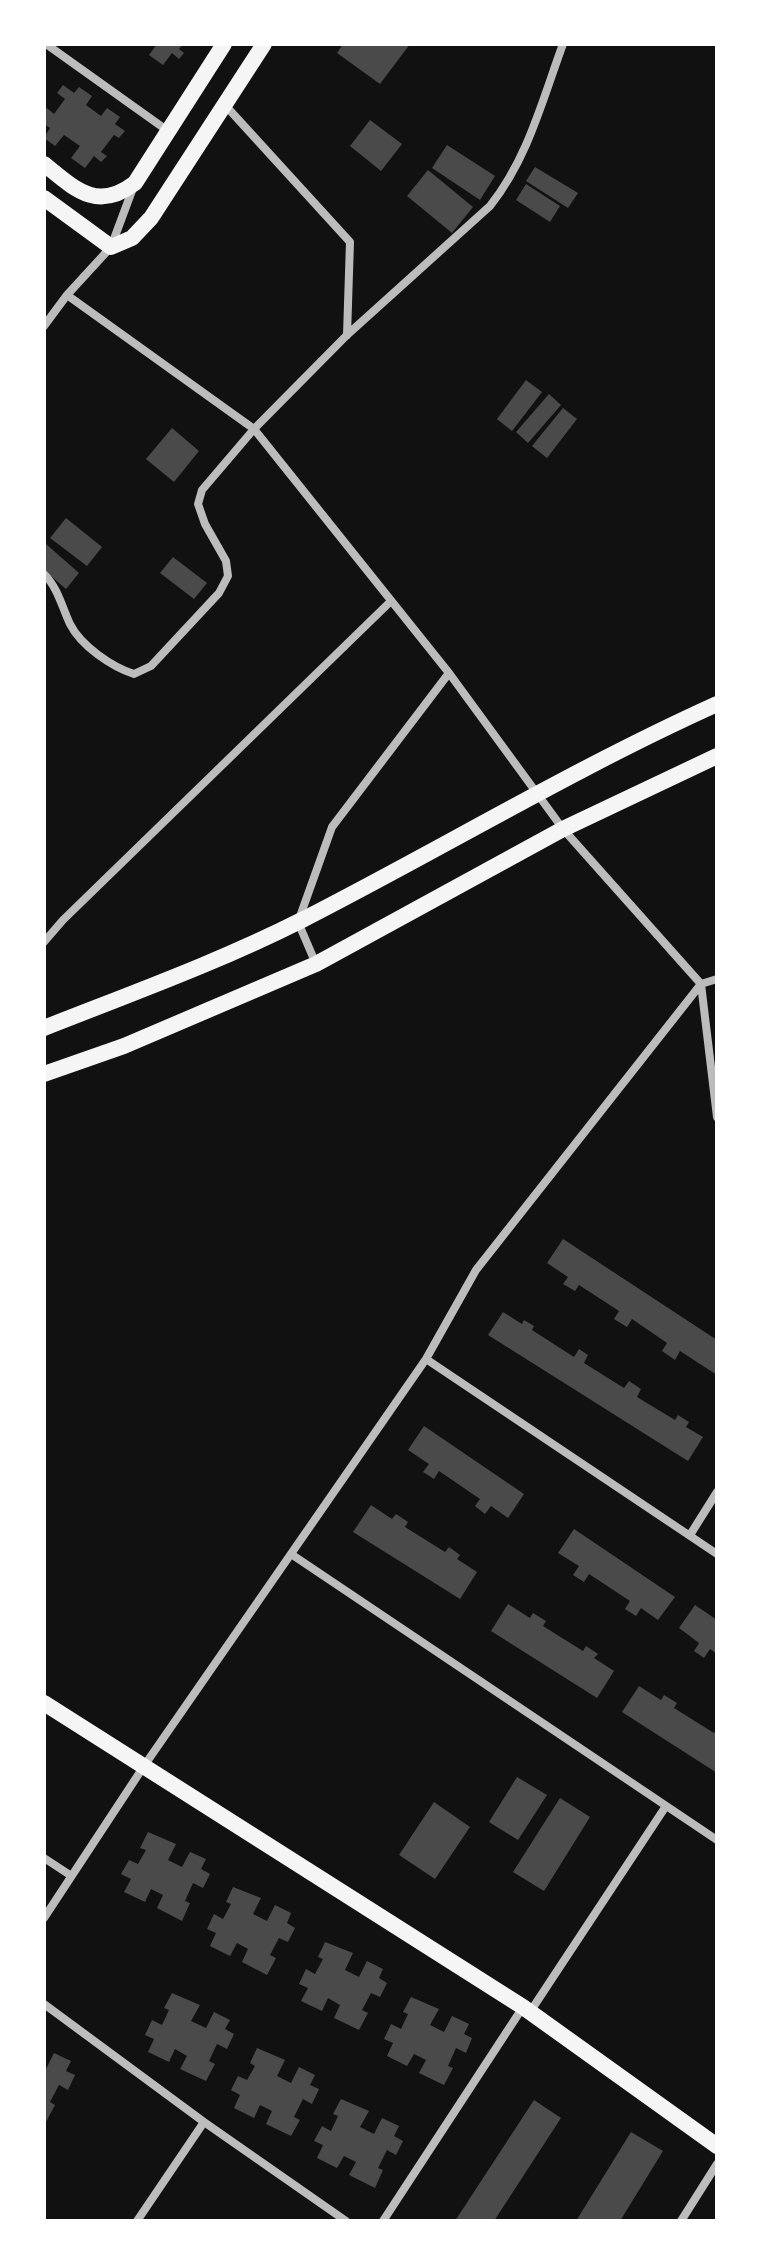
<!DOCTYPE html>
<style>
body{margin:0}
#map{position:relative;width:761px;height:2265px;overflow:hidden;background:#111;font-family:Roboto,sans-serif}
canvas{display:block}
.frame{position:absolute;inset:0;border:46px solid #fff;pointer-events:none}
</style>
<div id="map">
<canvas width="761" height="2265"></canvas>
<div class="frame"></div>
</div>
<script>
const context = document.querySelector('canvas').getContext('2d');
context.lineJoin = 'round';
function fillPath(path, color) { context.fillStyle = color; context.fill(path, 'evenodd'); }
function stroke(path, color, width, dash) { context.strokeStyle = color; context.lineWidth = width; context.lineCap = dash ? 'butt' : 'round'; context.setLineDash(dash || []); context.stroke(path); }
fillPath(new Path2D(`
 M157,44h26l-4,5 5,4 -5,6 -7,-6 -9,12 -14,-10z
 M343,44h67l-30,40 -43,-31z
 M63,85l11,8 5,-6 13,9 -6,9 15,11 6,-8 13,9 -5,7 10,7 -6,7 -5,-3 -13,17 6,4 -6,6 -7,-6 -9,12 -14,-10 9,-12 -16,-11 -9,11 -11,-8 6,-10 -6,-4v-12l3,-4 7,6 11,-15 -8,-6z
 M370,120l32,24 -21,27 -31,-25z
 M447,145l48,31 -15,24 -48,-32z
 M535,167l43,26 -10,15 -42,-27z
 M428,170l45,37 -21,26 -45,-37z
 M526,184l34,22 -10,16 -34,-22z
 M526,380l16,12 -30,39 -15,-12z
 M549,394l12,11 -33,38 -12,-11z
 M563,408l14,11 -30,39 -15,-12z
 M172,428l27,23 -25,31 -28,-23z
 M66,518l36,29 -15,19 -37,-28z
 M46,544l33,29 -13,16 -22,-19z
 M173,557l34,26 -13,16 -34,-26z
 M563,1239l154,101v35l-37,-24 -5,9 -13,-9 5,-8 -35,-24 -5,8 -13,-8 5,-8 -40,-26 -4,6 -12,-7 5,-7 -21,-14z
 M503,1312l19,12 2,-4 10,6 -2,4 42,27 5,-8 9,6 -4,8 40,25 5,-7 12,8 -4,8 38,23 3,-5 11,7 -3,5 17,10 -15,24 -200,-126z
 M424,1426l100,68 -16,24 -17,-12 -6,8 -10,-8 5,-7 -41,-28 -5,8 -11,-7 6,-8 -21,-14z
 M371,1505l21,14 4,-5 12,8 -3,5 40,25 4,-5 11,8 -3,4 20,13 -17,27 -107,-67z
 M574,1529l101,68 -17,23 -17,-12 -5,8 -11,-7 5,-8 -41,-27 -5,8 -11,-7 6,-9 -21,-13z
 M508,1604l22,14 3,-5 13,8 -3,5 40,25 3,-5 12,8 -4,4 20,13 -17,27 -106,-67z
 M695,1605l22,15v34l-7,-5 -6,9 -10,-7 5,-8 -20,-15z
 M639,1686l22,14 3,-5 13,8 -3,5 40,25 3,-4v44l-95,-61z
 M517,1777l30,18 -29,45 -29,-18z
 M560,1798l30,19 -46,74 -31,-19z
 M434,1802l36,25 -35,52 -36,-24z
 M148,1832l28,12 -8,16 14,7 8,-15 16,7 -5,10 9,5 -7,14 -10,-5 -8,18 5,2 -8,18 -25,-13 6,-13 -12,-6 -6,13 -21,-10 7,-13 -10,-5 8,-14 9,4 8,-14 -6,-2z
 M233,1887l28,11 -8,16 14,7 8,-16 16,8 -4,10 8,5 -7,14 -9,-4 -9,17 6,3 -9,17 -25,-13 6,-13 -11,-6 -7,13 -20,-10 6,-13 -9,-4 7,-15 9,5 8,-15 -5,-2z
 M325,1942l28,11 -8,17 14,7 8,-16 16,8 -4,9 8,5 -7,14 -9,-4 -9,17 6,3 -9,17 -25,-12 6,-13 -12,-7 -6,13 -21,-10 7,-13 -9,-4 7,-15 9,5 8,-15 -5,-2z
 M172,1993l28,12 -9,16 15,7 8,-16 16,8 -5,9 9,5 -7,15 -10,-5 -8,17 6,3 -9,17 -26,-12 7,-13 -12,-7 -6,13 -21,-10 6,-13 -9,-4 7,-15 10,5 7,-15 -5,-2z
 M411,1997l28,12 -9,16 14,7 8,-16 17,8 -5,10 8,4 -6,15 -10,-5 -8,18 5,2 -9,17 -25,-12 7,-13 -12,-6 -7,12 -20,-10 6,-13 -9,-4 7,-15 10,5 7,-15 -5,-2z
 M257,2048l28,12 -8,16 14,7 8,-16 16,8 -5,10 9,4 -7,15 -9,-5 -9,18 6,3 -9,16 -25,-12 6,-13 -12,-6 -6,13 -20,-10 6,-13 -9,-5 7,-14 9,4 8,-14 -5,-3z
 M54,2053l17,8 -5,10 9,4 -7,15 -9,-5 -9,17 5,3 -9,17 -2,-1v-53l2,1z
 M341,2099l28,12 -9,16 14,7 8,-16 17,8 -5,10 9,5 -7,14 -9,-5 -9,18 5,2 -8,18 -26,-13 7,-13 -12,-6 -7,12 -20,-10 6,-13 -9,-4 8,-15 9,5 7,-15 -5,-2z
 M534,2100l27,18 -67,103h-39z
 M631,2132l32,19 -43,70h-44z`), '#4a4a4a');
stroke(new Path2D(`
 M46,44l122,87
 M225,105l125,137 -3,93
 M67,295l187,134 195,244 114,156 138,155 16,133
 M44,326l23,-31 44,-48 22,-59
 M44,574c14,14 18,33 26,50 11,22 42,43 64,50l17,-8 68,-73 9,-17 -2,-15 -21,-37 -7,-20 4,-14 52,-61 93,-94 143,-129c38,-48 52,-105 73,-162
 M44,942l19,-22 327,-318
 M316,964l-18,-42 34,-95 117,-154
 M426,1359l291,195
 M690,1535l27,-43
 M291,1554l426,286
 M44,1858l26,17
 M44,1918l100,-152 282,-407 50,-89 225,-286 16,-5
 M44,2004l160,118 142,99
 M530,2012l136,-206
 M137,2221l67,-99
 M383,2221l140,-214
 M681,2221l36,-57`), '#bcbcbc', 8);
stroke(new Path2D(`
 M44,164c31,25 53,48 91,19l89,-139
 M44,198l67,49 21,-9 19,-20 113,-174
 M44,1028c86,-34 175,-66 258,-108 139,-71 273,-152 415,-216
 M44,1074l80,-28 192,-82 247,-135 154,-73
 M44,1703l479,304 194,139`), '#f5f5f5', 16);
</script>
